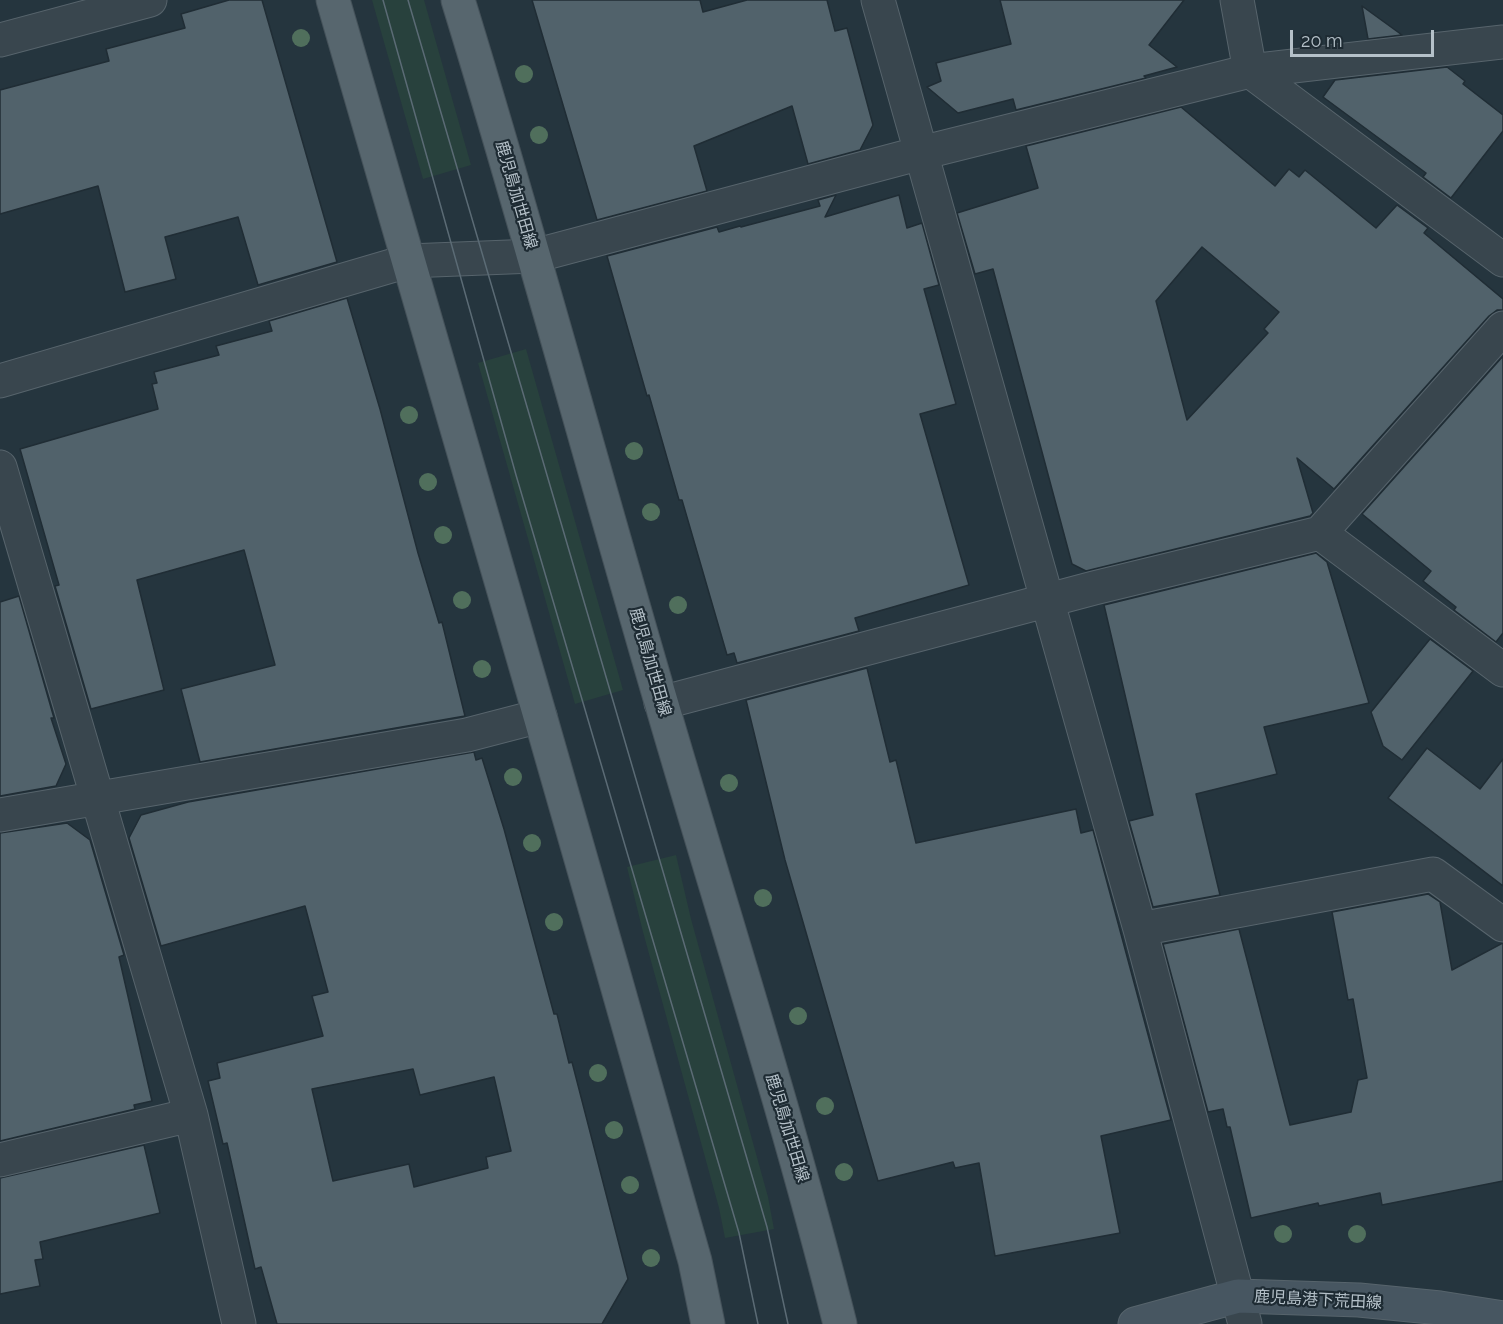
<!DOCTYPE html>
<meta charset="utf-8">
<style>
body{margin:0}
#map{position:relative;width:1503px;height:1324px;overflow:hidden;background:#25353e;font-family:Raleway,sans-serif}
canvas{display:block}
.scale{position:absolute;left:1290px;top:30px;width:144px;height:27px;box-sizing:border-box;border:3px solid #b5c1c9;border-top:0;padding-left:8px;font-size:18px;line-height:21px;white-space:nowrap;color:#b5c1c9;-webkit-text-stroke:4px #1e2b33;paint-order:stroke}
</style>
<div id="map">
<canvas width="1503" height="1324"></canvas>
<div class="scale">20 m</div>
</div>
<script>
const context = document.querySelector('canvas').getContext('2d');
context.lineJoin = 'round';
function fillPath(path, color) { context.fillStyle = color; context.fill(path, 'evenodd'); }
function stroke(path, color, width, dash) { context.strokeStyle = color; context.lineWidth = width; context.lineCap = dash ? 'butt' : 'round'; context.setLineDash(dash || []); context.stroke(path); }
function write(font, color, halo, rows, align = 'center') {
  context.font = font + ' Raleway,"Noto Sans JP",sans-serif'; context.lineWidth = 4.5; context.setLineDash([]); context.textBaseline = 'middle'; context.strokeStyle = halo; context.fillStyle = color; for (const [text, x, y, turn = 0] of rows) {
    context.save(); context.translate(x, y); context.rotate((+turn || 0) * Math.PI / 180); context.textAlign = isNaN(turn) ? turn : align; if (halo) context.strokeText(text, 0, 0); context.fillText(text, 0, 0); context.restore();
  }
}
fillPath(new Path2D(`
 M372,0h52l47,165 -48,14z
 M526,349l97,341 -48,14 -97,-341z
 M676,855l15,64 77,278 6,32 -49,9 -6,-30 -76,-276 -16,-65z`), '#28413d');
const building = new Path2D(`
 M229,0h33l75,262 -79,23 -20,-68 -73,20 11,42 -51,13 -27,-106 -98,28v-124l109,-29 -3,-12 79,-21 -4,-14z
 M532,0h168l3,12 44,-12h80l8,31 12,-3 26,97 -13,25 -52,14 -16,-58 -98,40 13,45 -110,29z
 M1000,0h184l-35,45 28,22 -33,9 2,2 -130,32 -3,-11 -55,14 -31,-26 14,-6 -5,-18 75,-19z
 M1362,6l40,29 -34,4z
 M1447,67l18,14 -2,3 40,31v16l-52,67 -28,-21 3,-4 -103,-76 12,-17z
 M1181,107l94,79 14,-17 10,8 6,-7 71,58 21,-23 31,23 -4,5 79,66v11h-6l-8,6 -155,173 -37,-31 16,55 -3,3 -224,55 -14,-7 -79,-295 -18,5 -18,-61 81,-25 -12,-42zM1202,247l77,65 -15,17 4,4 -81,87 -31,-119z
 M836,195l-11,22 74,-22 8,33 15,-5 17,62 -15,4 32,115 -36,10 49,171 -114,33 4,13 -122,32 -3,-10 -7,2 -45,-155h-3l-30,-105 -2,1 -40,-140 110,-29 2,5 21,-6 1,1 79,-21 -2,-6z
 M347,298l33,111 38,144 21,70 3,-1 23,94 -265,46 -19,-73 94,-24 -31,-115 -107,30 27,110 -73,19 -36,-123 4,-1 -39,-136 138,-40 -6,-25 5,-1 -3,-11 65,-17 -3,-9 56,-15 -3,-10z
 M1503,356v277l-7,9 -42,-32 2,-3 -33,-26 8,-10 -69,-57z
 M1316,553l11,9 42,141 -105,24 13,47 -81,20 24,101 -67,12 -24,-86 24,-6 -49,-210z
 M19,596l35,122h-3l15,46 -10,22 -56,10v-194z
 M1430,639l43,32 -71,89 -19,-14 -12,-34z
 M867,668l23,94 6,-2 20,83 160,-34 5,24 12,-3 78,290 -70,16 19,97 -125,23 -16,-93 -24,5 -2,-6 -75,19 -93,-321 -39,-160z
 M1427,748l53,41 23,-30v127l-115,-88z
 M474,752l2,8 6,-2 22,71 50,185h3l12,49 3,-1 56,217 -26,45h-325l-16,-57 -6,2 -28,-126 -4,1 -15,-63 12,-3 -3,-15 106,-27 -11,-40 16,-4 -23,-86 -144,40 -32,-108 12,-23 47,-13zM413,1069l7,26 74,-18 17,74 -25,6 2,11 -74,19 -5,-23 -76,17 -21,-92z
 M67,823l23,17 34,115 -5,2 33,144 -18,4 1,4 -135,32v-308z
 M1428,894l12,8 12,68 51,-27v238l-121,24 -2,-12 -61,13 -1,-3 -67,15 -21,-91h-3l-4,-18 -15,3 -45,-168 76,-15 51,196 61,-13 7,-32 9,-2 -14,-79 -5,1 -16,-88z
 M144,1145l16,68 -120,29 3,17 -8,1 5,26 -40,8v-116z`);
fillPath(building, '#51626b');
stroke(building, '#202d35', 1.5);
const street = new Path2D(`
 M878,0l262,929 105,395
 M1237,0l13,71 253,189
 M0,40l150,-40
 M0,381l408,-120 126,-5 387,-103 329,-82 253,-29
 M0,467l191,648 48,209
 M1320,533l183,-205
 M661,703l433,-115 226,-55 183,137
 M0,815l467,-80 73,-19
 M1140,929l293,-55 70,51
 M0,1160l191,-45`);
const secondary = new Path2D(`
 M1135,1324l103,-28 121,4 81,8 63,10`);
const primary = new Path2D(`
 M333,0c67,239 138,477 207,716 53,181 103,364 155,545l13,63
 M458,0c72,234 135,470 204,705 60,206 126,411 178,619`);
stroke(street, '#57646c', 35);
stroke(secondary, '#57646c', 35);
stroke(primary, '#45525a', 35);
stroke(street, '#39464e', 33);
stroke(secondary, '#475661', 33);
stroke(primary, '#57666e', 33);
stroke(new Path2D(`
 M383,0l133,475 223,758 19,91
 M408,0l359,1227 21,97`), '#5b6b75', 1.5);
context.fillStyle = '#506f5c';
for (const [x, y] of [
 [301,38],
 [524,74],
 [539,135],
 [409,415],
 [634,451],
 [428,482],
 [651,512],
 [443,535],
 [462,600],
 [678,605],
 [482,669],
 [513,777],
 [729,783],
 [532,843],
 [763,898],
 [554,922],
 [798,1016],
 [598,1073],
 [825,1106],
 [614,1130],
 [844,1172],
 [630,1185],
 [1283,1234],
 [1357,1234],
 [651,1258]
]) { context.beginPath(); context.arc(x, y, 9, 0, 2 * Math.PI); context.fill(); }
write('16px', '#b5c1c9', '#1e2b33', [
 ["鹿児島加世田線",516,195,74],
 ["鹿児島加世田線",650,662,74],
 ["鹿児島加世田線",787,1128,73],
 ["鹿児島港下荒田線",1318,1300,3]
]);
</script>
